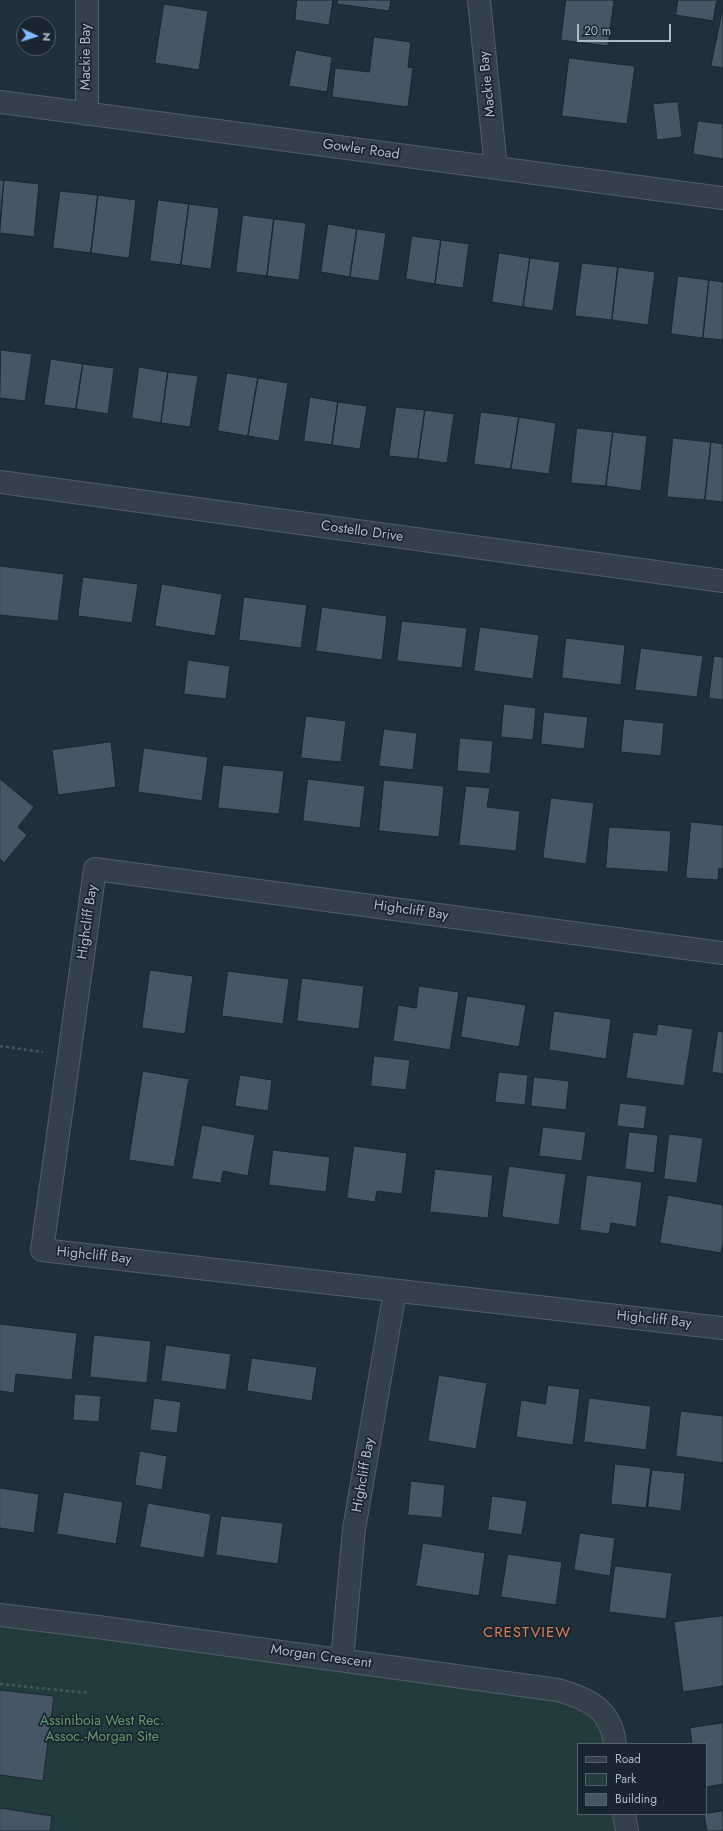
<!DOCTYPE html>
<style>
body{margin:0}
#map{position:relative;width:723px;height:1831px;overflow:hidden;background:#202f3c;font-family:Jost,sans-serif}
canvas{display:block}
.legend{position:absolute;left:577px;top:1743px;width:130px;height:72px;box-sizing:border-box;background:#192530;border:1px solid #55616d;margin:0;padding:5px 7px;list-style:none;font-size:12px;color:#afbbc8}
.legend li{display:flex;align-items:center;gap:8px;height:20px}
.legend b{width:20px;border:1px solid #55616d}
.north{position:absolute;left:16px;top:16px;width:40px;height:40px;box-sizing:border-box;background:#192530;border:1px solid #55616d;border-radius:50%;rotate:94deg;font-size:11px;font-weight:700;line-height:16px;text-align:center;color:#afbbc8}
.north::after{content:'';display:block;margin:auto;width:14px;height:18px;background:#7dbdff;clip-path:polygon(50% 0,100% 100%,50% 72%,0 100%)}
.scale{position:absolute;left:577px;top:24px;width:94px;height:18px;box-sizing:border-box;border:2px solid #afbbc8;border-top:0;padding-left:5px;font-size:12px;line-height:14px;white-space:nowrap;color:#afbbc8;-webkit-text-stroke:3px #192530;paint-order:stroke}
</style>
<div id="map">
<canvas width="723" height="1831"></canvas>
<ul class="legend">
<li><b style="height:5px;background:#34404c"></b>Road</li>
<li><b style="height:11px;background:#223c3d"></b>Park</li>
<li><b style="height:11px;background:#465665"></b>Building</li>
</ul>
<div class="north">N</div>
<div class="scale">20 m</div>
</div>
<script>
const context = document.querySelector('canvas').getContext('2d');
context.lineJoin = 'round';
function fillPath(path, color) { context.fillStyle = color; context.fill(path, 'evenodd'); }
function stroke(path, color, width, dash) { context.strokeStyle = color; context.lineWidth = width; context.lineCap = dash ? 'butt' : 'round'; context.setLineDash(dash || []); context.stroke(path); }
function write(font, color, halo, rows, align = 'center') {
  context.font = font + ' Jost,sans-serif'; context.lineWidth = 3.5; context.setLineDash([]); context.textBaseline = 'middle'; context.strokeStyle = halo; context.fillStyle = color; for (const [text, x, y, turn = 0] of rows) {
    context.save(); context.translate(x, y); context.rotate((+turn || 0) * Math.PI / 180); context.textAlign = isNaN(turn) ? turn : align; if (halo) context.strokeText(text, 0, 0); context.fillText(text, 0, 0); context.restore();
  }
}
fillPath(new Path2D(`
 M0,1615l558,75 49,27 7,27h-36v70h46l2,17h-626z`), '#223c3d');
const building = new Path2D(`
 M297,0h36l-4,25 -34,-5z
 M338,0h53l-2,11 -52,-7z
 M566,0h48l-6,46 -47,-6z
 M678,0h39l-4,21 -37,-6z
 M164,4l44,7 -9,59 -44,-7z
 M723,8v60l-12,-2z
 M374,37l37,5 -3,25 5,1 -5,39 -76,-10 3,-29 34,4z
 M296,50l36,7 -5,35 -38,-6z
 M569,58l66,8 -8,58 -65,-8z
 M678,102l4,35 -25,3 -4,-36z
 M698,121l25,3v35l-30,-5z
 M0,180h4l-4,43z
 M4,180l35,4 -5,53 -34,-4z
 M60,191l38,4 -7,58 -38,-5z
 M98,195l38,5 -7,58 -38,-5z
 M158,200l31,4 -8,61 -31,-4z
 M189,204l30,4 -8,61 -30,-4z
 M243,215l31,4 -7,57 -31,-4z
 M274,219l32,4 -7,57 -32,-4z
 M328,224l29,5 -7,48 -29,-5z
 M357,229l29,4 -7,48 -29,-4z
 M412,236l29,4 -6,44 -29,-5z
 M441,240l28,4 -6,44 -28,-4z
 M499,253l31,5 -7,49 -31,-5z
 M530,258l30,4 -7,49 -30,-4z
 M582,263l36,4 -6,53 -37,-4z
 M618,267l37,5 -7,53 -36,-5z
 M678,276l31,4 -6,58 -32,-4z
 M709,280l14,2v58l-20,-2z
 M1,350l31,4 -7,47 -25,-3z
 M51,359l32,5 -7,45 -32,-4z
 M83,364l31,4 -6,46 -32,-5z
 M139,367l29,5 -7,51 -29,-5z
 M168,372l30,4 -8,51 -29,-4z
 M227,373l31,5 -10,58 -30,-5z
 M258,378l30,5 -9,58 -31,-5z
 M310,397l28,5 -6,43 -28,-4z
 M338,402l29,4 -7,43 -28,-4z
 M396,407l29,3 -7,49 -29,-3z
 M425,410l29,4 -7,49 -29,-4z
 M481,412l38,5 -8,52 -37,-5z
 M519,417l37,6 -7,51 -38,-5z
 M577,428l36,4 -7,54 -35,-3z
 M613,432l34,4 -6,55 -35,-5z
 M673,438l38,4 -6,58 -38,-3z
 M711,442l12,2v58l-18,-2z
 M0,566l64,8 -6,47 -58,-6z
 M83,577l55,7 -6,39 -54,-7z
 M162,584l60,10 -7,42 -60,-10z
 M244,597l63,8 -6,43 -62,-8z
 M322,607l65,9 -5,44 -66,-9z
 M402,621l65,7 -5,40 -65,-7z
 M480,627l59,8 -6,44 -59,-8z
 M566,638l59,7 -4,40 -59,-7z
 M641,648l62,8 -6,41 -62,-7z
 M714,656l9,1v43l-14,-2z
 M188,660l42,6 -4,33 -42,-5z
 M504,704l32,4 -3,32 -32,-3z
 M544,712l44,5 -4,32 -43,-5z
 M306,716l40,5 -5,41 -40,-4z
 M624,719l40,4 -3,33 -40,-4z
 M384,729l33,4 -4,37 -34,-4z
 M460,738l33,3 -3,33 -33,-3z
 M111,742l5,45 -58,8 -6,-45z
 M144,748l64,9 -6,44 -64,-9z
 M223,765l61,6 -5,43 -61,-6z
 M0,779l34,28 -16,20 9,8 -23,28 -4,-4z
 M308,779l57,7 -5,42 -57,-7z
 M384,780l60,6 -5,51 -60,-6z
 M466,786l24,2 -3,19 33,4 -4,40 -57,-6z
 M551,798l43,5 -8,61 -43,-6z
 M691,822l32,3v44l-4,-1 -1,12 -32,-2z
 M609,827l62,4 -3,41 -62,-4z
 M150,970l43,6 -8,58 -43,-6z
 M228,971l61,8 -6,45 -61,-8z
 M302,978l62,8 -5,43 -62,-8z
 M419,986l40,6 -9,58 -57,-9 5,-36 18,3z
 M467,996l59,9 -7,42 -58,-10z
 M554,1011l57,8 -5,40 -57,-9z
 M658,1024l35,5 -9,57 -58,-8 7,-46 23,3z
 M718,1031l5,1v42l-11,-2z
 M374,1056l36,4 -4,30 -35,-4z
 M143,1071l46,8 -15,88 -45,-7z
 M499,1072l29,3 -3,30 -30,-3z
 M240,1075l32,5 -4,31 -33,-5z
 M534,1077l35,4 -3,29 -35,-4z
 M620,1103l27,3 -3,23 -27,-3z
 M202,1125l53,10 -7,41 -25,-5 -2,12 -29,-4z
 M543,1127l43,5 -4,29 -43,-5z
 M629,1132l29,3 -4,38 -29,-4z
 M669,1134l34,4 -6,45 -33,-4z
 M354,1146l53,7 -5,41 -25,-3 -2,11 -28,-4z
 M273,1150l57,7 -4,35 -57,-7z
 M509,1166l57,8 -7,51 -57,-8z
 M435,1169l58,6 -5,43 -58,-6z
 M587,1175l55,7 -6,45 -25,-4 -2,11 -29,-4z
 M668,1195l55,10v38l-2,10 -61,-10z
 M0,1324l77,9 -5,47 -56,-6 -2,19 -14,-2z
 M94,1335l57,6 -4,42 -57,-6z
 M166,1345l65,9 -5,36 -65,-9z
 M252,1358l65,9 -5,34 -65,-10z
 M439,1375l48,8 -11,66 -48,-8z
 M548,1385l32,4 -7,56 -57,-8 5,-37 24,4z
 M75,1394l26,2 -2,26 -26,-2z
 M154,1398l27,4 -4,31 -27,-3z
 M589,1398l62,8 -5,44 -62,-8z
 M681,1411l42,5v47l-47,-7z
 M140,1451l27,5 -5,34 -27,-5z
 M615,1464l36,4 -5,40 -35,-4z
 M652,1470l33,3 -4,38 -33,-4z
 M411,1481l34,4 -3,33 -34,-3z
 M0,1488l39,6 -5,39 -34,-5z
 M64,1492l59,10 -7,42 -59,-10z
 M492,1496l35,5 -5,34 -34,-5z
 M148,1503l63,11 -7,44 -64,-11z
 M221,1516l62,7 -5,41 -62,-9z
 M580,1533l35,5 -5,38 -36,-6z
 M423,1543l62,10 -6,43 -63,-10z
 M508,1554l54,8 -6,43 -55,-8z
 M615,1566l57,7 -6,46 -57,-7z
 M723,1616v70l-40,6 -9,-70z
 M0,1690l54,6 -11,85 -43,-6z
 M723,1723v61l-17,3v-43h-14l-2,-16z
 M0,1808l52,8 -2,15h-50z
 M723,1811v20h-16l-3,-17z`);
fillPath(building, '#465665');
stroke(building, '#1b2732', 1);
const minor = new Path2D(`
 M479,0l17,168
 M0,102l723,96
 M87,114v-114
 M0,482l723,99
 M723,953l-628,-84 -53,381 681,78
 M0,1615l98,12 460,63c31,9 53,19 57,54
 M342,1660l12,-131 41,-238
 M624,1814l3,17`);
stroke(minor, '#525e69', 24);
stroke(new Path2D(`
 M0,1046l43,6
 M0,1684l89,9`), '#405959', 2.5, [3, 3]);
stroke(minor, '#34404c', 22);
write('14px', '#afbbc8', '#192530', [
 ["Mackie Bay",87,57,-90],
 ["Mackie Bay",488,84,-96],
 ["Gowler Road",361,150,8],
 ["Costello Drive",362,532,8],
 ["Highcliff Bay",411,911,8],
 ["Highcliff Bay",88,922,-82],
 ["Highcliff Bay",94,1256,6],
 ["Highcliff Bay",654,1320,6],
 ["Highcliff Bay",364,1475,-80],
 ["Morgan Crescent",321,1657,8]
]);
write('14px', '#649a6b', '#192530', [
 ["Assiniboia West Rec.",102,1722],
 ["Assoc.-Morgan Site",102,1738]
]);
context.letterSpacing = '1px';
write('15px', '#db8156', '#192530', [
 ["CRESTVIEW",527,1633]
]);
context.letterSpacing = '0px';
</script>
